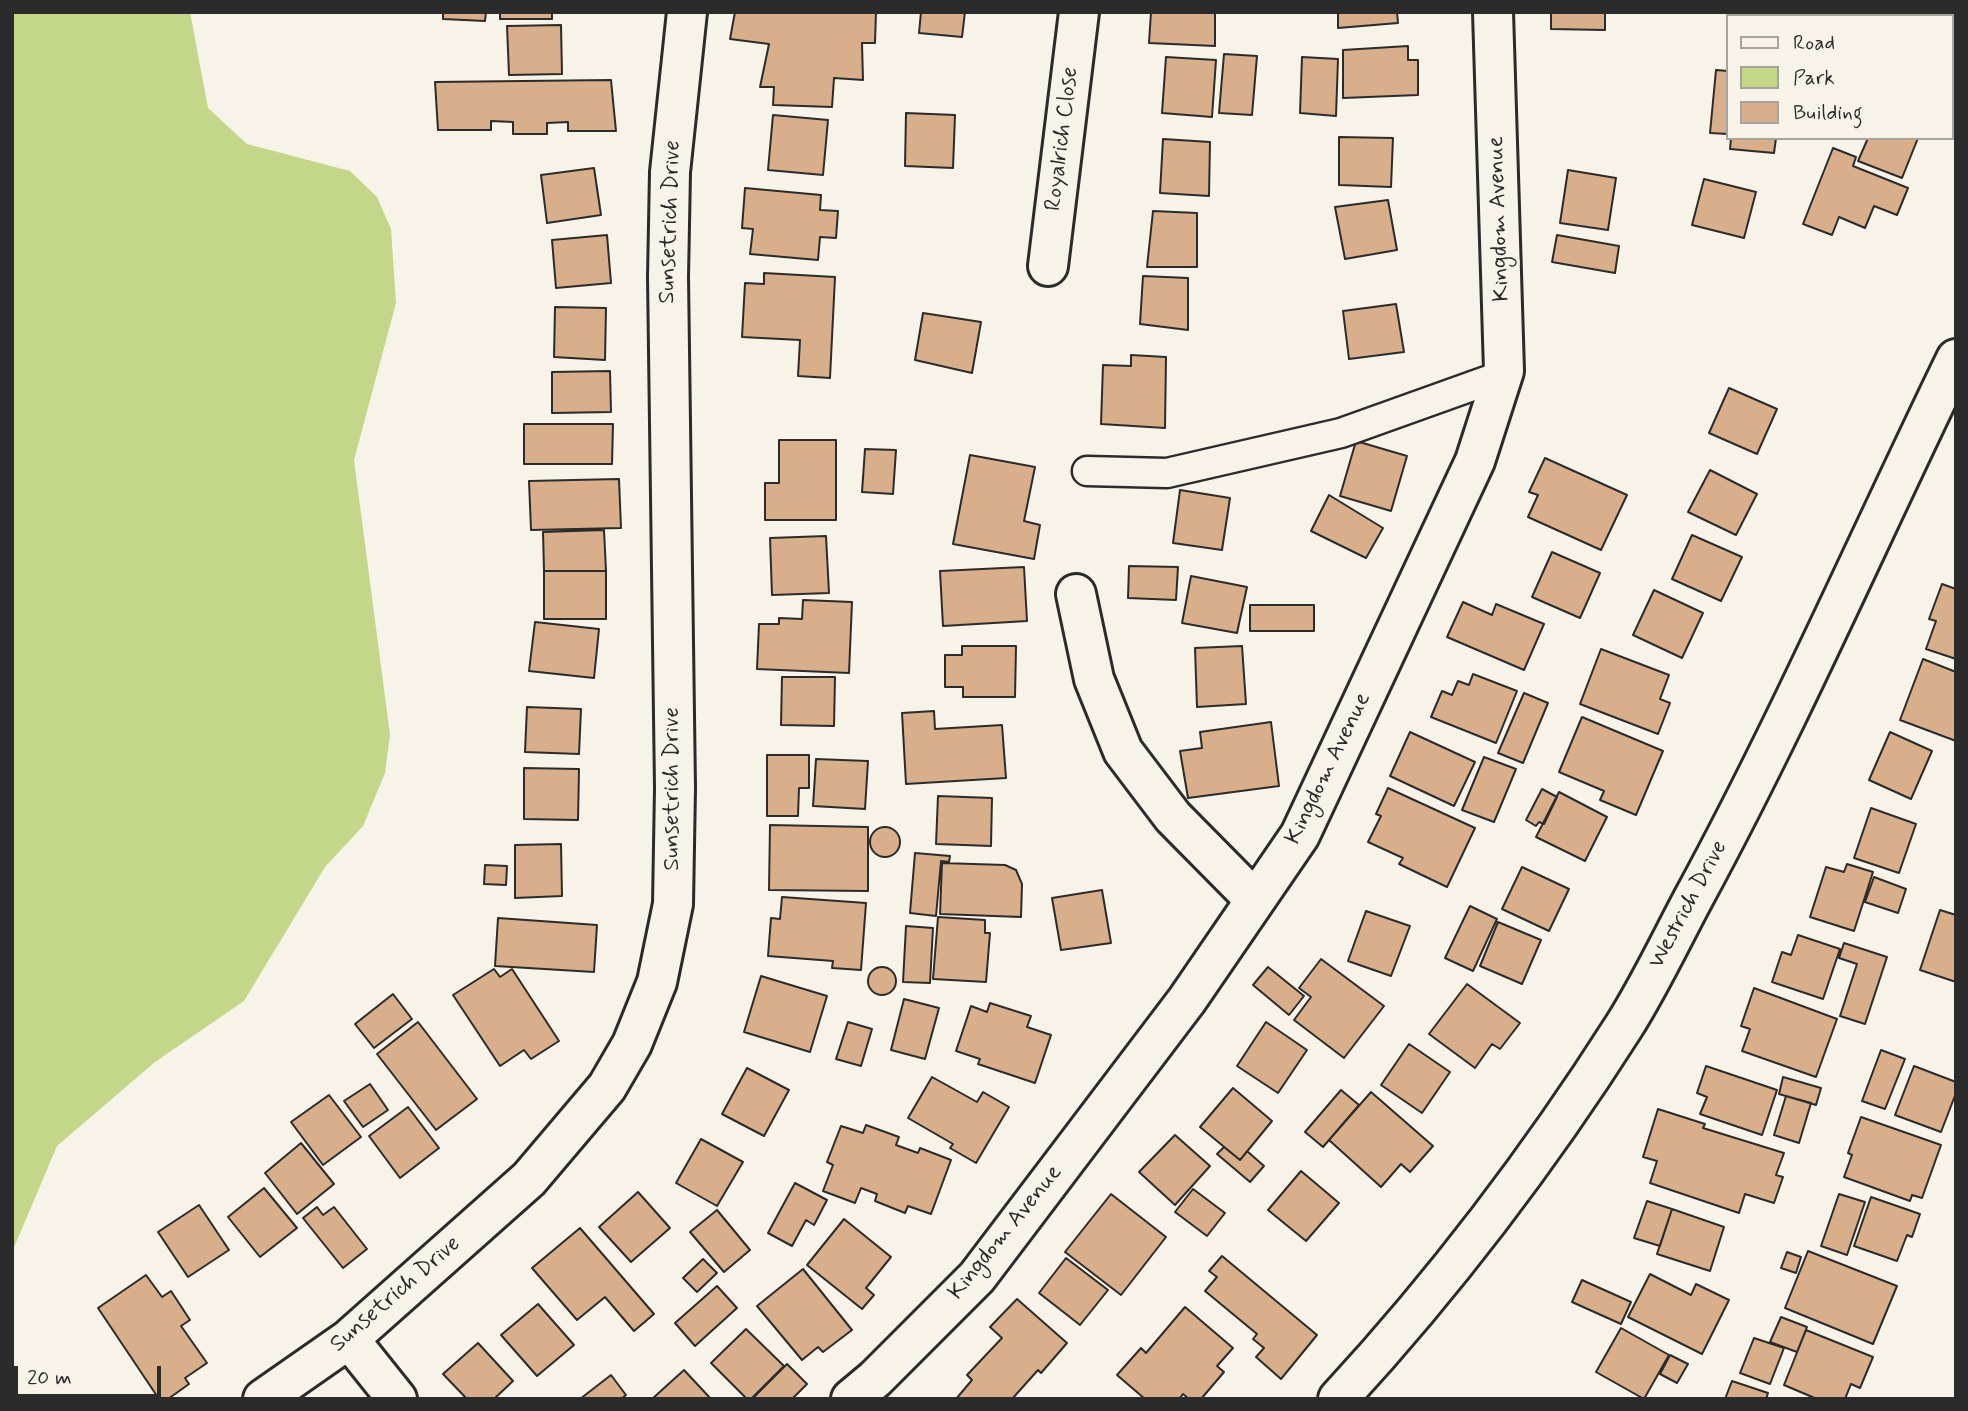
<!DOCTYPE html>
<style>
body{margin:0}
#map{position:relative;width:1968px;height:1411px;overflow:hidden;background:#f7f3e8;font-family:Mynerve,sans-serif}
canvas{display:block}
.frame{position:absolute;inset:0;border:14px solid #2b2b2b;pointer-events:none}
.legend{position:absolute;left:1726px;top:14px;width:228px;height:126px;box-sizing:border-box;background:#f7f3e8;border:2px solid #a5a39c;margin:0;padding:9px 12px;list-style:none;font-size:21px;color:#2b2b2b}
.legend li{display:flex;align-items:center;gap:14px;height:35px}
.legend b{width:35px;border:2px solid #a5a39c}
.scale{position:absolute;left:14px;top:1366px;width:147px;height:32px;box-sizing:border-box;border:4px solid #2b2b2b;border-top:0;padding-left:9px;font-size:21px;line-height:24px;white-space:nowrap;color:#2b2b2b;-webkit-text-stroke:5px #f7f3e8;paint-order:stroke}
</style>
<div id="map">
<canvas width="1968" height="1411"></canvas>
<div class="frame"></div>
<ul class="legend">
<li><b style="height:9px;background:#f7f3e8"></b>Road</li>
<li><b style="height:19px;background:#c3d68a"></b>Park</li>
<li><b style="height:19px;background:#d9ae8a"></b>Building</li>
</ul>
<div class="scale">20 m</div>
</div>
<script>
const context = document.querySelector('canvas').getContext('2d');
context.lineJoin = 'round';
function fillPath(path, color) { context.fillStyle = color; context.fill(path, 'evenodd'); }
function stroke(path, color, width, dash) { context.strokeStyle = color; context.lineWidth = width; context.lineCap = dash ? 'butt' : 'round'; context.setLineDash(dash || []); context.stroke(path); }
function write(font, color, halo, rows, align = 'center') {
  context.font = font + ' Mynerve,sans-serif'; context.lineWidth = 6; context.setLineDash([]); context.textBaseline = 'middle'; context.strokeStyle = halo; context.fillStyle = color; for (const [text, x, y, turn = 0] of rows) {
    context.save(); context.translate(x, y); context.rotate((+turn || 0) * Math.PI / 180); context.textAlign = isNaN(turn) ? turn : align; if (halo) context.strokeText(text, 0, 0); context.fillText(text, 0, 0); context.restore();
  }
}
fillPath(new Path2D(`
 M12,12h178l18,96 39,36 103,27 27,26 14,32 5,74 -42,157 36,275 -5,38 -22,53 -38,41 -81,134 -89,61 -98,84 -45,106z`), '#c3d68a');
const building = new Path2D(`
 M443,12h43l-1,9 -42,-2z
 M500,12h52v7h-52z
 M735,12h141l-1,31h-13l1,37 -29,-2 -2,29 -59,-2 1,-18h-14l9,-43 -39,-5z
 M921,12h44l-3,25 -43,-4z
 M1151,12h64v34l-66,-3z
 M1338,12h59l1,11 -60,5z
 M1551,12h54v18l-54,-1z
 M1787,12h53l-1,4h-44z
 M1922,12h34v58l-4,-1v-53h-32z
 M561,25l1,49 -53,1 -2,-49z
 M1408,46v14h10v35l-75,3v-48z
 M1224,54l33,2 -5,59 -33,-2z
 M1166,57l50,3 -4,57 -50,-4z
 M1302,57l36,2 -2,57 -36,-3z
 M1716,70l12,1v63l-18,-1z
 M611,80l5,51h-48v-9l-21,1v11h-34v-12l-22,-1v9h-53l-3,-48z
 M906,113l49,2 -2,53 -48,-2z
 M773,115l55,5 -5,55 -55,-5z
 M1339,137l54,1 -2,49 -52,-2z
 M1731,138h45l-2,15 -44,-4z
 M1868,138h50l-16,40 -44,-17z
 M1163,139l47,3 -1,54 -49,-3z
 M1833,148l23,9 -3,9 55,22 -11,27 -23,-9 -9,22 -26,-11 -7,18 -29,-11z
 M594,168l7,47 -54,8 -6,-48z
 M1568,170l48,8 -8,52 -48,-7z
 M1704,179l52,13 -12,46 -52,-13z
 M745,188l76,7 -1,15 18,1 -2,27 -16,-1 -2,23 -68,-6 3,-25 -11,-1z
 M1388,200l9,50 -52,9 -10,-52z
 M1153,211l44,2v54h-50z
 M607,235l4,48 -55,5 -4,-48z
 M1557,235l62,11 -4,27 -63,-11z
 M764,273l71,4 -5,101 -32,-2 2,-36 -58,-3 3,-54 19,1z
 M1143,276l45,2v52l-48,-6z
 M1396,304l8,48 -55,7 -6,-48z
 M555,307l51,1 -1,52 -51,-3z
 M923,313l58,9 -9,51 -57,-13z
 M1131,355l35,2 -1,71 -64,-4 2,-59 28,1z
 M610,371l1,41 -59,1v-41z
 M1729,388l48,21 -20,45 -48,-21z
 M524,424h89l-1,40h-88z
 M779,440h57v80h-71v-37h14z
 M1356,441l51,15 -16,55 -51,-15z
 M865,449l31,1 -3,44 -31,-2z
 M970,455l65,12 -11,54 16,4 -6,34 -81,-15z
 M1545,458l82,37 -26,55 -73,-33 10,-22 -9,-3z
 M1710,470l47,24 -21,41 -48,-23z
 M619,479l2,49 -90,2 -2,-49z
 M1180,490l50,8 -8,52 -49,-7z
 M1329,495l54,33 -17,30 -55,-27z
 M604,530l2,41h-62l-1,-39z
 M1692,535l50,22 -21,44 -49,-22z
 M826,536l3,57 -57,2 -2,-57z
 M1552,552l48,21 -20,45 -48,-21z
 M1129,566l49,1 -2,33 -48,-2z
 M1024,567l3,54 -84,5 -3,-55z
 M544,571h62v48h-62z
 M1191,576l56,11 -10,46 -55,-10z
 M1942,584l14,5v70l-30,-10 10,-28 -7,-2z
 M1654,590l49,23 -21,45 -49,-23z
 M803,600l49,2 -3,71 -92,-4 2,-45h20v-6l23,1z
 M1463,602l29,13 4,-11 48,20 -20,46 -77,-33z
 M1250,605h64v26h-64z
 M535,622l64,7 -5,49 -65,-7z
 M962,646h54l-1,51h-52v-10h-18v-32h17z
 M1242,646l4,58 -49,3 -2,-59z
 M1601,649l68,26 -9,24 10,4 -12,31 -78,-30z
 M1923,659l33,13v69l-56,-21z
 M1473,674l44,17 -21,52 -65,-26 11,-26 10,4 6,-14 11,4z
 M782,677h53l-1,49 -53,-1z
 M1524,693l24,10 -25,60 -25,-10z
 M527,707l54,2 -2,45 -54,-2z
 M934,711l1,18 67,-4 4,53 -100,6 -4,-71z
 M1582,717l81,34 -27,64 -36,-15 4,-9 -45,-19z
 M1271,722l8,64 -91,12 -8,-47 22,-3 -2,-16z
 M1410,732l65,30 -21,44 -64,-30z
 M1890,732l42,19 -21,48 -42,-19z
 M767,755h42v33h-10l-1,28h-31z
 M1484,757l32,12 -22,53 -32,-12z
 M816,759l52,2 -3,48 -52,-3z
 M524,768l55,1 -1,51 -54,-1z
 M1388,788l87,40 -28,59 -48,-23 4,-6 -35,-16 13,-26 -5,-2z
 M1542,789l15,8 -13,27 -5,-2 -3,4 -10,-6z
 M1559,792l48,25 -22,44 -49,-24z
 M938,796l54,2 -1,48 -55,-2z
 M1871,808l45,16 -17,49 -45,-15z
 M770,825l98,2v64l-99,-1z
 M870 842a15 15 0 1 1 30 0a15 15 0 1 1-30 0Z
 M561,844l1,52 -47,2v-53z
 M915,853l35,3 -1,6 -8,-1 -5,55 -26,-3z
 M942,863l63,2 11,5 6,14 -1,33 -81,-3z
 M1847,864l26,8 -19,59 -44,-14 16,-50 18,5z
 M485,865l22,1 -1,19 -22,-1z
 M1522,867l47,22 -20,42 -47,-22z
 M1874,877l32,12 -8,24 -33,-11z
 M1102,890l9,53 -50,7 -9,-52z
 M782,897l84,6 -5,67 -29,-2 1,-7 -65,-5 3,-38 9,1z
 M1470,906l27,13 -24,52 -28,-13z
 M1940,910l16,5v67l-36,-12z
 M1366,911l44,15 -19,50 -43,-15z
 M938,917l47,3v13h5l-4,49 -53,-3z
 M498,918l99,7 -3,47 -99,-6z
 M1498,922l43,18 -19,44 -42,-18z
 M906,926l27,2 -3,55 -27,-1z
 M1798,935l42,14 -17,50 -51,-17 10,-30 9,3z
 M1844,943l43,14 -22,67 -25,-8 17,-52 -18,-6z
 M1321,959l63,47 -40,52 -50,-38 17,-23 -12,-9z
 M1268,967l36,29 -15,19 -36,-30z
 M868 981a14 14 0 1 1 28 0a14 14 0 1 1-28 0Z
 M494,969l6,8 12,-8 47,72 -28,18 -7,-9 -24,16 -47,-71z
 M761,976l66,20 -17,56 -66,-20z
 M1467,984l53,39 -20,26 -8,-5 -17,24 -46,-34z
 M1754,988l83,31 -21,58 -74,-26 8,-22 -9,-3z
 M393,994l19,25 -38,29 -19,-24z
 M904,999l35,9 -14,51 -34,-9z
 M990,1003l41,13 -4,11 24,8 -16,48 -57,-19 2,-5 -24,-8 15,-45 16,6z
 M418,1022l59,77 -41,31 -59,-76z
 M848,1022l24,7 -11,37 -25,-7z
 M1266,1022l41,28 -29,43 -41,-27z
 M1409,1044l41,28 -28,41 -41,-28z
 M1881,1050l24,9 -20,50 -23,-8z
 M1706,1066l71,24 -15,45 -62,-21 7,-17 -10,-4z
 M1914,1066l42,16v11l-15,39 -46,-17z
 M747,1068l42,22 -25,46 -42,-22z
 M932,1077l45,25 6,-10 26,15 -33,56 -26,-15 3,-4 -45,-26z
 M1783,1077l38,11 -5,17 -37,-11z
 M370,1084l18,26 -25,17 -19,-26z
 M1233,1088l39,33 -32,39 -40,-33z
 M1341,1090l18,15 -36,42 -18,-15z
 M1371,1092l62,54 -23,26 -9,-8 -20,23 -52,-47z
 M329,1095l32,42 -38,28 -32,-43z
 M1786,1096l25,7 -12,40 -25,-8z
 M408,1107l31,41 -39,30 -31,-42z
 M1658,1109l47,15 -2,4 81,25 -8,22 7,2 -9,26 -29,-9 -6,19 -89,-30 7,-22 -14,-4z
 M1861,1117l80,28 -19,53 -10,-3 -2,6 -66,-24 8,-22 -4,-2z
 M866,1125l33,12 -3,8 22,8 2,-5 31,12 -20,54 -23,-8 -3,7 -30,-12 2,-7 -16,-6 -6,15 -32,-12 10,-26 -6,-3 14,-36 22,7z
 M1175,1135l35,31 -35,39 -36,-33z
 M701,1139l42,23 -26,44 -41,-23z
 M301,1143l33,41 -37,30 -32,-41z
 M1224,1147l16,13 7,-9 17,15 -14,16 -33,-28z
 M1301,1171l38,32 -33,38 -38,-31z
 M795,1183l32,17 -13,25 -8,-5 -14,26 -24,-13z
 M264,1188l33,40 -37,29 -32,-40z
 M1193,1189l32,24 -18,23 -32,-24z
 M638,1192l32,36 -39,34 -32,-35z
 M1111,1194l55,43 -45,58 -56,-43z
 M1839,1194l26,8 -18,53 -26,-9z
 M1871,1197l49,17 -8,23 -5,-2 -10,26 -43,-15z
 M1647,1201l25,8 -12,37 -26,-8z
 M199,1205l30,45 -41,27 -30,-45z
 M317,1207l6,8 11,-8 33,42 -24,19 -40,-50z
 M1672,1209l52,18 -14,44 -53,-17z
 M717,1210l33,40 -26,22 -34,-40z
 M844,1219l47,38 -25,31 8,7 -12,14 -55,-44z
 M580,1228l74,86 -20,17 -29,-34 -28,23 -45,-52z
 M1808,1251l89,35 -24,58 -88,-36z
 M1787,1252l14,5 -5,16 -15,-5z
 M1222,1256l95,79 -36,44 -25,-22 8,-9 -11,-9 4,-5 -52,-43 12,-14 -8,-6z
 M1066,1258l42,32 -28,35 -41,-32z
 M703,1259l14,14 -20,19 -14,-14z
 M803,1269l49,61 -29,22 -5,-5 -16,13 -45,-54z
 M1650,1274l41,21 5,-11 33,16 -27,54 -74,-37z
 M146,1275l16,22 9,-6 19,29 -9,6 26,37 -22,15 4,6 -21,15h-9l-61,-91z
 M1582,1280l49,22 -10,22 -49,-22z
 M717,1286l20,22 -42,38 -20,-23z
 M1017,1299l50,44 -26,30 -3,-3 -26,29h-56l16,-19 -5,-5 35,-37 -12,-11z
 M538,1304l36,41 -37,31 -36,-41z
 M1185,1307l48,41 -16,18 7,6 -23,27h-12l-6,-5 -4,5h-34l-28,-24 24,-27 5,5z
 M1781,1317l26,10 -10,25 -27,-10z
 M1621,1328l48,27 -25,44 -48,-27z
 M746,1329l38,37 -33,33h-4l-36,-36z
 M1806,1330l67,27 -13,31 -9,-4 -6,15h-28l-33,-14z
 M1754,1338l30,10 -14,36 -30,-11z
 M478,1343l35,38 -19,18h-27l-24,-25z
 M1670,1355l18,9 -11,19 -17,-9z
 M787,1364l20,20 -15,15h-40z
 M684,1370l27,29h-59z
 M611,1375l15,20 -5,4h-41z
 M1732,1381l36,12 -2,6h-41z`);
fillPath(building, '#d9ae8a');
stroke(building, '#2b2b2b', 2);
const lane = new Path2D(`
 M1087,471l80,2 174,-40 162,-58`);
const street = new Path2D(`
 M1048,266l31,-254
 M1076,594l18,85 29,72 50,66 81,82
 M349,1339l48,60
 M263,1399l86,-60 180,-160 78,-92 25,-43 25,-62 16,-78 2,-116 -7,-511 2,-105 17,-160
 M851,1399l24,-20 102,-102 210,-277 113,-165 175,-374 29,-90 -11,-359`);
const secondary = new Path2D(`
 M1338,1399c106,-115 202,-241 286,-373 26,-41 47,-86 70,-129 95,-175 175,-359 262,-538`);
stroke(lane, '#2b2b2b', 33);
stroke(street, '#2b2b2b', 44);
stroke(secondary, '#2b2b2b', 44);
stroke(lane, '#f7f3e8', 28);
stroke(street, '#f7f3e8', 38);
stroke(secondary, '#f7f3e8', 38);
write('23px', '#2b2b2b', '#f7f3e8', [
 ["Royalrich Close",1063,139,-83],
 ["Kingdom Avenue",1500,219,-92],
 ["Sunsetrich Drive",671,222,-88],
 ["Kingdom Avenue",1329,769,-64],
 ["Sunsetrich Drive",673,789,-90],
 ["Westrich Drive",1689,905,-62],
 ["Kingdom Avenue",1006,1233,-51],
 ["Sunsetrich Drive",396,1295,-41]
]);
</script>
